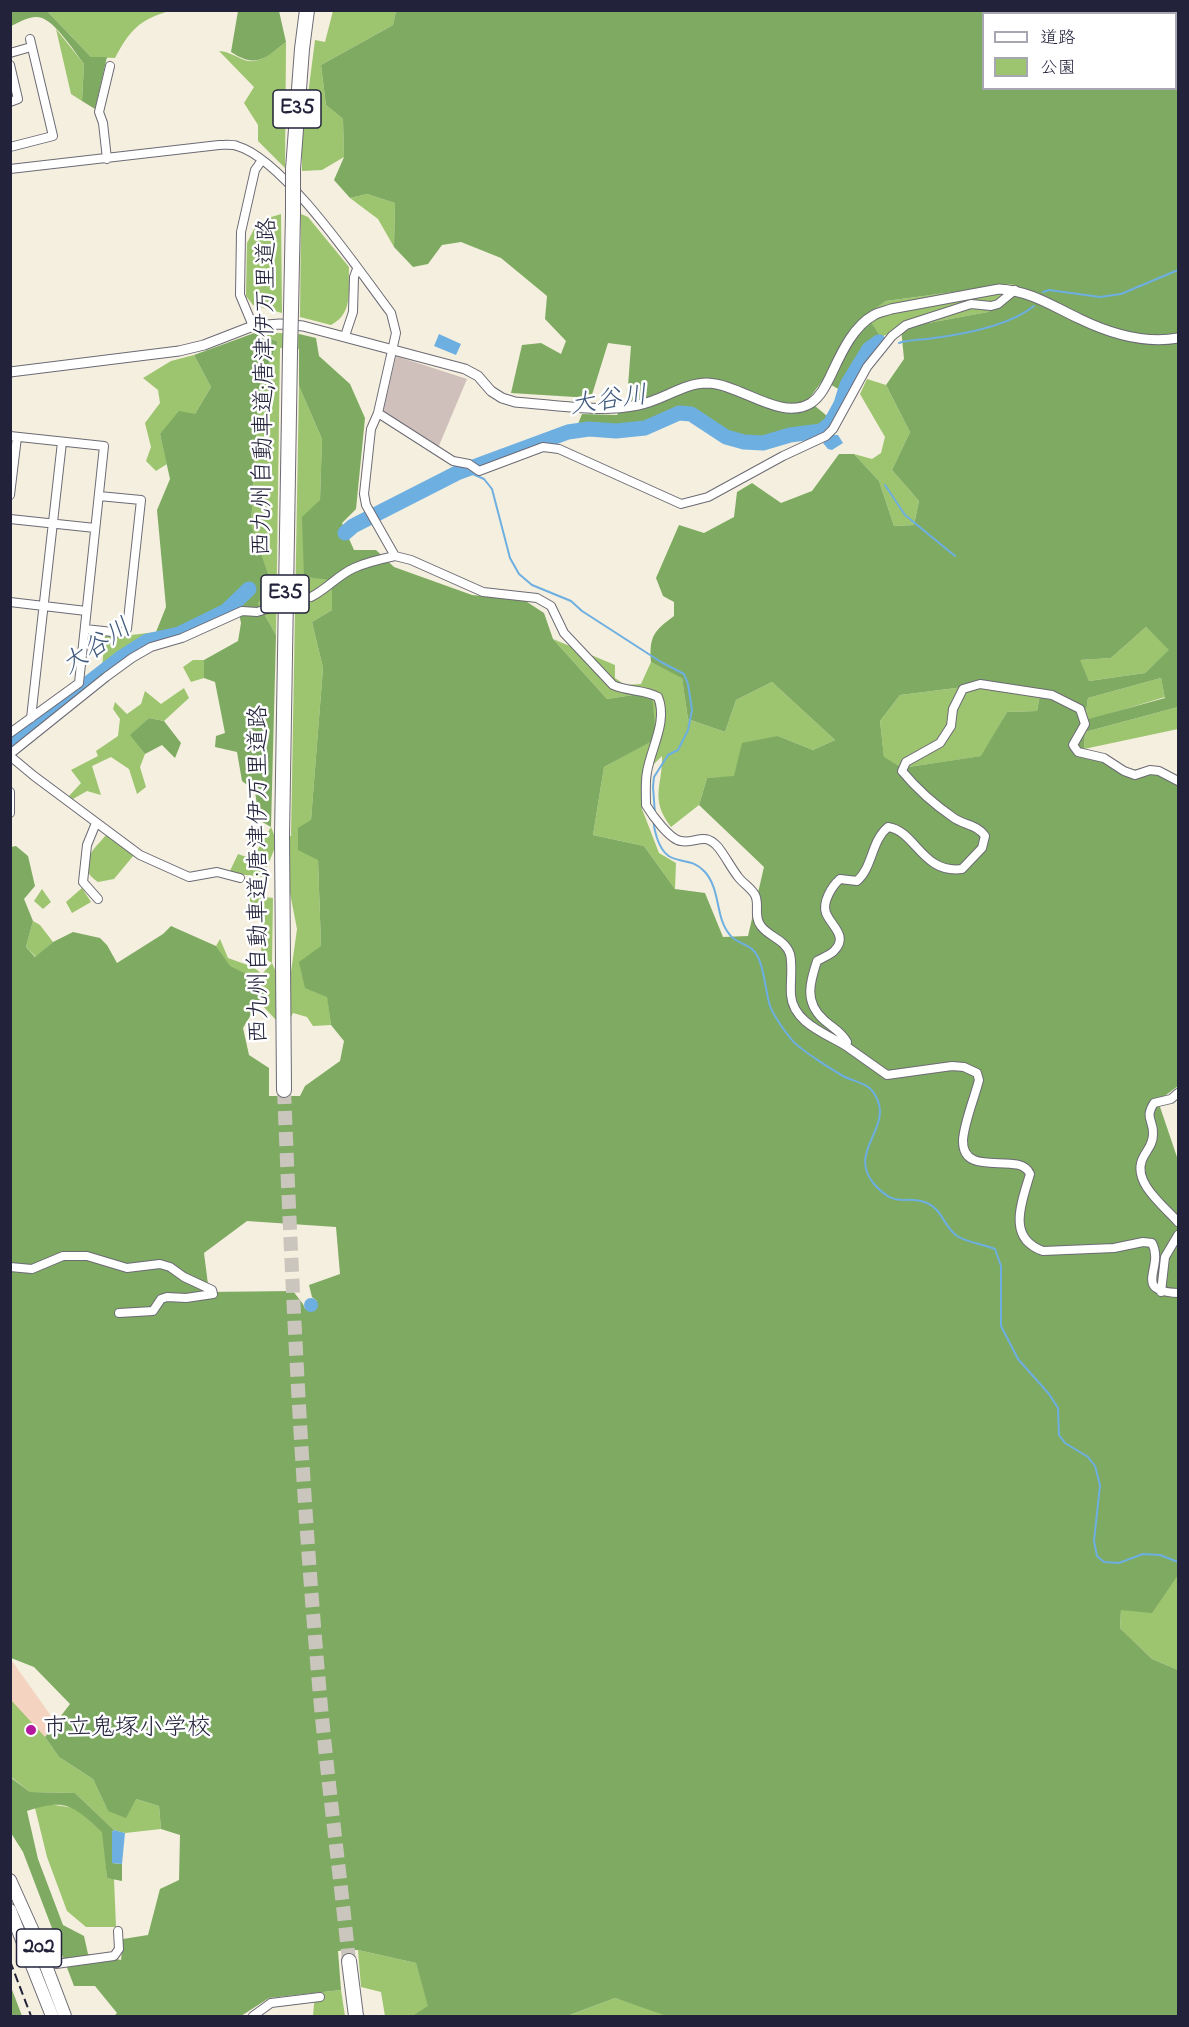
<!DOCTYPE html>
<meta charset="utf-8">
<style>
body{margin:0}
#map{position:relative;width:1189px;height:2027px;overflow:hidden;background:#f4efde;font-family:"Indie Flower","Klee One",sans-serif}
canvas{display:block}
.frame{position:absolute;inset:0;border:12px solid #22223b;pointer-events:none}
.legend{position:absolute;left:982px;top:12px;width:195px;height:78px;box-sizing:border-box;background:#fff;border:2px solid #a7a7b1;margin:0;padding:8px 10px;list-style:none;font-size:18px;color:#22223b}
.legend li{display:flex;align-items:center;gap:12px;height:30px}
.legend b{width:30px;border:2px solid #a7a7b1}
</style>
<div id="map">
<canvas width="1189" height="2027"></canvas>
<div class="frame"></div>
<ul class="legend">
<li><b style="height:8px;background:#fff"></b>道路</li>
<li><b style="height:16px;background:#9dc46f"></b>公園</li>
</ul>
</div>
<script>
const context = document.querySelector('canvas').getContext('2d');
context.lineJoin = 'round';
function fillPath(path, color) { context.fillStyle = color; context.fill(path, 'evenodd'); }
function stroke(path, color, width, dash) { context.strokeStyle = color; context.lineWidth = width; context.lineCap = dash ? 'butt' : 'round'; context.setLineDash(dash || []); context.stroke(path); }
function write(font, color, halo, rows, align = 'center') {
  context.font = font + ' "Indie Flower","Klee One",sans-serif'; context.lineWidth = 5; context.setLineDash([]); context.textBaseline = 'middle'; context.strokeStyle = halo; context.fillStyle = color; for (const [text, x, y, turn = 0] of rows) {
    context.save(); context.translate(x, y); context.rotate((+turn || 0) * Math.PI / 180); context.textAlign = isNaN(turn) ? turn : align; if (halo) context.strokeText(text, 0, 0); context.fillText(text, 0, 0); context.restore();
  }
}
fillPath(new Path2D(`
 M10,1658l46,65 -45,54z`), '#f4d3c0');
fillPath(new Path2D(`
 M396,356l71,23 -29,69 -55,-36z`), '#d0c0bc');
fillPath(new Path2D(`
 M47,11h122c-30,9 -39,19 -54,47l-24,-1z
 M333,11h63l-3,14 -72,40 5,40 17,14 1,38 -22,13 -20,1v-29l13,-102 10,2z
 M56,29l28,35 -2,37 -11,-7z
 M286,42l-1,126 -27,-27v-16l-14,-22 10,-16 -35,-36c10,1 14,4 23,8 17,8 32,-8 44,-17z
 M367,194l28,9 -1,44 -16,-28 -28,-21z
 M281,214l1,99 -29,-8 -7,-9 1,-53 8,-16 10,-8z
 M301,214l7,3 41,50c-1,23 5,46 -18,58l-31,-8z
 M1013,284l4,10 -29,18 -87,16 -20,9 -16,-22 21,-14z
 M257,332l42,2v15l-19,-1 -4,287 -18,-32 -7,-78 8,-138 19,-45z
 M194,355l17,32 -16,27 -35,20 7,30 -11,7 -10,-10 5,-14 -6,-24 15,-20 -2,-13 -15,-12 28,-17z
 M867,379l19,6 24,47 -18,38 27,31 -5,24 -20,1 -15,-45 -25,-27 18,5 9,-6 4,-16 -25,-43z
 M299,386l23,53 -2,61 -16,77 28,2v31l-20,12 11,46 -12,152 7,40 3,86 10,79 -18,1 -6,-9 -14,-4 -3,6 -14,1 -14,-15c5,-32 -16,-24 -33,-39 -5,-5 -9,-14 -13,-20l4,-7 8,19 25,9 9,7 10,-11 -11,-7 1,-49 -12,-5v-7l23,3 -1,65 4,9h15l6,-43 -7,-36 -13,-2 9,-36 -12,-5 -11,27 -34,-4 9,-19 14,5 19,-32 4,10 16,-1z
 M1146,627l24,23 -25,23 -56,8 -10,-21 32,-2z
 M156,632l-54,36 3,-34 18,2z
 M553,639l62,26v13l10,7 16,-1 10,-22 31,15 6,42 37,13 11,-32 36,-18 63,58 -22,10 -35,-14 -44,41 -27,1 -8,27 -28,22c-22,-29 -8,-42 -9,-71l-19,19 -1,34 17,44 17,10 -1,26 -31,-43 -51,-11 11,-68 51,-28 -3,-47 -45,7z
 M193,660h11v18l-13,4 -8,-15z
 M1161,678l4,19 -80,24 3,-23z
 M980,685l60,10 -3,16 -30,1 -25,44 -80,12 -18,-10 -4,-37 20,-26z
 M184,688l5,10 -25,23 -15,-3 -18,17 14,19 -5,13 6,20 -9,7 -8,-25 -18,-12 -19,9 9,29 -14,-4 -14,8 -4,-3 12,-13 -10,-13 27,-14 -2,-5 22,-15 2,-17 -7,-10 2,-7 12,12 14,-10 4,-13 16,13z
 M1178,707v22l-94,20 1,-17z
 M107,834l27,21 -20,24 -16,3c-24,-16 -4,-33 9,-48z
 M82,888l9,14 -19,11 -6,-11z
 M42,889l9,13 -8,7 -9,-8z
 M33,921l7,4 13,17 -17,15 -10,-10z
 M1178,1575v95l-26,-11 -32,-31 1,-18z
 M10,1699l35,38 14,20 34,22 15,32 28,-12 23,7 2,23 -36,4 -11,-3 -39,-37 -45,-1 -19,-15z
 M48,1804l27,4 28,24 4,46 7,1 2,48h-30l-19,-16 -20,-54 -12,-49z
 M358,1950l58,13 13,43 -17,10h-27l-4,-24 -20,-5z
 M341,1990l4,26h-32l2,-23z
 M615,1998l50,16 2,2h-100z`), '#9dc46f');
fillPath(new Path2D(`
 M11,10l36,1 44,46h16l-12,52 -13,-8 2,-37c-9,-12 -28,-41 -42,-46 -10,-4 -22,4 -31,8z
 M238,11h41l7,31c-21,16 -29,27 -55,10z
 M396,11h782v696l-93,25 -1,17 45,22 20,-5 29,12v308l-20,15 20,59v415l-26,38 -31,-3 -1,18 32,31 26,11v346h-511l-52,-18 -48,18h-155l16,-10 -12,-43 -58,-13 -20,1 3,39 -72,8 -28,18h-127l3,-3 -22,-27h-21l-51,-134 -12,-19 -1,-56 20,15 45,1 39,37 -2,2v31l10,1v17l-15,-3 -5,-46c-29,-26 -35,-34 -75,-21l11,48 25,66 21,11 4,18 33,6 2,-21 25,-4 12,-46 19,-9 1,-45 -19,-6 -2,-23 -23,-7 -10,19 -18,-7 -15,-32 -34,-22 -14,-20 25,-33 -36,-37 -23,-9v-811l5,-1 12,10 7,30 -11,13 9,22 -7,26 9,10 18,-15 20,-10 27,6 7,7 10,18 46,-29 8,-8 45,20 14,20 28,14 6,13 -21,35 6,27 20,13v28h31l5,-10 35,-25 4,-20 -13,-16 -4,-28 -22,-9 -6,-26 22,-16 -3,-86 -20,-10v-22l13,-8 12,-152 -11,-46 20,-12v-30l-28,-3 -2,-60 18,-17 2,-61 -23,-53v-52l17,4 3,18 31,28 15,34 -9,91 -14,14 12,27h22l18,17 78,28 52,5 20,13 9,26 54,60 45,-7 4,47 -52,28 -11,68 51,11 31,43 30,4 18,44 25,-1 16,-69 -65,-62 8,-27 27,-2 8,-33 36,-7 35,14 22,-10 -63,-58 -36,18 -11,32 -37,-13 -6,-41 -31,-16c-2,-26 3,-31 23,-46v-14l-11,-6 -7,-18 23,-53 25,8 30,-16 3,-25 15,-9 29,20 31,-12 27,-37h15l25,27 15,45 20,-1 5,-24 -27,-31 18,-38 -24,-47 18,-26 -3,-31 87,-16 29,-18 -4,-10 -127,17 -20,14 15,22 -36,56 -22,-13 -15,20 25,21 -8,13 -63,5 -35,-4 -35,-23 -13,-3 -32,16 -34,2 -35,-3 4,-10 35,1 10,-16 4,-53 -23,-3 -17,55 -80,-5 11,-48 19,-2 20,11 5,-13 -21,-22 2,-23 -46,-38 -40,-16 -19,3 -14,19 -15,3 -19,-20 1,-44 -28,-9 -17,4 -16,-18 10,-23 -1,-38 -17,-14 -5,-40 72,-40zM984,14h192v74h-192zM1146,627l23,23 -24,23 -56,8 -9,-21 31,-2zM1161,678l4,20 -80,22 3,-22zM980,685l60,10 -3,16 -30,1 -26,44 -79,12 -18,-11 -4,-36 20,-26zM247,1221l89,6 4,47 -31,11 3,12 5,4 -12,8 -2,-5 -10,-13 -84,1 -5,-39z
 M257,332l21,10 -19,45 -8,138 20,58 -13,20 18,32 -5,192 -12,-7 -4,-29 -13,-10 -5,-29 -22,-5 1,-11 9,-3 -10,-51 -11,-4v-18l34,-19 3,-18 -5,-23 -56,30 -24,2 10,-25 -9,-97 13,-31 -10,-45 19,-23 16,3 16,-27 -17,-32z
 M149,718l15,3 17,22 -6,15 -13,-13 -17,9 -15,-19z
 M10,1987h1l11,29h-11z`), '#7eaa62');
fillPath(new Path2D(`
 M439,334l22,10 -5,11 -22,-9z
 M833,435h5l5,8 -11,7 -4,-1 -5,-6z
 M304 1305a7 7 0 1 1 14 0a7 7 0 1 1-14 0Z
 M114,1830l11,3 -3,31 -10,-1v-31z`), '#6eafe2');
stroke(new Path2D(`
 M1043,292l6,-2 51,7 21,-3 57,-24
 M899,343c9,-3 18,-3 28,-4 33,-4 81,-12 107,-33
 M466,471l18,8 8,10 18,69 9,16 13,11 39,16 11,10 79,51 23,12 4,10 4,26 -4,20 -10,20 -10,5 -14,22 -1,10 2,27
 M885,485l20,30 50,41
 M654,820c-1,6 1,11 3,18 11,33 30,14 48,34 16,18 10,46 25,63 6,8 16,8 23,15 11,10 12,41 17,56 3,9 16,27 22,34 7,9 42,31 53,37 10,5 24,6 30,18 20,32 -29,56 -1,89 23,26 30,10 53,19 15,6 17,24 30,33 11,7 26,8 38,13l6,17v60l17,33 31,35 9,14 1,27 6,8 23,14 7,9 5,19 -6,56 3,15 7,6 15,1 24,-9 17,1 18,7`), '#6eafe2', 2);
stroke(new Path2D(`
 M345,533l8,-7 104,-53 111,-41 21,-3 27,2 29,-3 34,-15 12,1 35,23 18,5 19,1 27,-8 31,-4 9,-7 11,-20 6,-19 22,-36 10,-7
 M10,744l112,-87 25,-16 32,-7 47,-23 23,-22`), '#6eafe2', 15);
stroke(new Path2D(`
 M267,609l44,-12`), '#cac6bd', 8, [8, 4]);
stroke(new Path2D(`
 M284,1090c8,194 17,388 34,583 8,96 21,192 31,288`), '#cac6bd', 14, [14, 7]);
const minor = new Path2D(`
 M10,53l21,-6
 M10,65l8,34 -8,3
 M10,147l43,-11 -23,-97
 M107,159l-4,-36 -4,-11 11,-46
 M10,169l209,-24c6,0 13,-1 18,1 47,13 123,126 154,167l5,20 -18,80 -7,16 -7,65 2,11 29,51 16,4 72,32 54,6 14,8 13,27 49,52c15,7 31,4 45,12 10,24 -7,51 -11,75 -2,10 -1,23 -1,33 6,10 24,35 35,36 15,3 23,-10 37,6 8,10 13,21 21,31 5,6 12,10 16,17 5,9 -2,21 6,31 8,11 24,13 29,28 3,12 0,28 1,41 2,28 36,39 55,51l1,-4c-6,-11 -16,-15 -24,-23 -19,-18 -13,-37 -6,-58 5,-3 13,-6 17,-10 15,-15 -3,-25 -8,-38 -4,-11 6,-27 14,-34l17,2c16,-14 14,-40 31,-54 28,4 34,47 74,42l20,-21 3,-12c-7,-11 -21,-11 -31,-18 -19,-13 -38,-30 -52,-47l4,-9 34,-19 11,-17 2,-17 10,-20 17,-5 72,11 28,14 5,15 -12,21 5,7 26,6 20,13 11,4 15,-5 9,1 19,10
 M253,326l-13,-31 1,-63 14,-62 7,-10
 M345,336l8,-24 1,-35 3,-8
 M378,413l75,48 16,3 10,7 64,-24 16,2 122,55 27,-7 75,-41 43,-20 7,-7 34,-62 25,-31 14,-11 65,-21 20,2 7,-2 17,-14
 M10,436l94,10 -25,237 -69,50
 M10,495l7,-58
 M10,519l85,9
 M311,597c16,-8 27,-22 43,-29 13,-6 27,-9 41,-12
 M10,602l76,9
 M85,629l37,4 5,-4 14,-129 -42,-4
 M31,718l31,-276
 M10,754l96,-77 26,-19 19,-11 31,-9 60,-27 15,1 10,-3
 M10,756l24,20 106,79 49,22 28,-5 23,6
 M10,792v21
 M96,823l-9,22 -4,37 15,17
 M846,1046l41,29 65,-9 12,1 13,6 2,7c-4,16 -15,43 -16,60 -1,40 57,10 67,34 -8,28 -24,64 13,77l71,-3 29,-6 9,1c13,25 -21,48 26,50
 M1178,1093l-7,6 -17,4c-10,16 0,17 -1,31 0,12 -7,16 -11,26 -9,23 22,46 36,62
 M10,1267l22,2 31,-13h24l40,12 33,-4 10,3 14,10 28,13 1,4 -27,4 -19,-1 -6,2 -8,12 -34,2
 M1161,1292l4,-35 13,-22
 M56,1964l58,-8 5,-7 -1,-18
 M253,2016l18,-13 49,-6`);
const tertiary = new Path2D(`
 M10,372l169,-21 25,-6 49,-19 27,-2 23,2 162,43 13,7 13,15 11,7 13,4c40,3 84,11 123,3 24,-4 45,-22 69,-22 34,1 74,39 104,20 9,-6 14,-16 19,-26 10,-21 22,-50 44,-62 5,-3 12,-4 17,-6l108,-20c32,2 53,17 81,30 31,15 65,25 98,19`);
const trunk = new Path2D(`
 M10,1880l22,49 33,87
 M10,1910l42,106`);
const motorway = new Path2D(`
 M293,169l9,-120 5,-39
 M291,310l2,-97
 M284,1090l-2,-254 8,-484
 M349,1961l7,55`);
stroke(minor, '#6c6a74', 10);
stroke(tertiary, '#6c6a74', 11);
stroke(trunk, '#6c6a74', 14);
stroke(motorway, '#6c6a74', 16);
stroke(minor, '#fff', 8);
stroke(tertiary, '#fff', 9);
stroke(trunk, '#fff', 12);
stroke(motorway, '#fff', 14);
stroke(new Path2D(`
 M10,1961l21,55`), '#22223b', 2, [9, 4.5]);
const motorwayBridge = new Path2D(`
 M293,213v-44
 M290,352l1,-42`);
stroke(motorwayBridge, '#6c6a74', 16, []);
stroke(motorwayBridge, '#fff', 14);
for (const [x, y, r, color] of [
 [31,1730,6,"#b5179e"]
]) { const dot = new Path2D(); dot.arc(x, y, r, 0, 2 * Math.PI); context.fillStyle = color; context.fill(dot); stroke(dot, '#fff', 2); }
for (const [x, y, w] of [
 [297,109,48],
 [285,594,48],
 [39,1948,45]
]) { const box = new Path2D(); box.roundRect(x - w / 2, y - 19, w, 38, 4.5); context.fillStyle = '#fff'; context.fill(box); stroke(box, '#22223b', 1.5); }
write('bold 22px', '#22223b', null, [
 ["E35",297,109],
 ["E35",285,594],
 ["202",39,1948]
]);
write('24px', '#22223b', '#fff', [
 ["西九州自動車道;唐津伊万里道路",267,387,-89],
 ["西九州自動車道;唐津伊万里道路",261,874,-90]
]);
write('24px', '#22223b', '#fff', [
 ["市立鬼塚小学校",43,1730]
], 'left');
write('italic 26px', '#405a7e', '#fff', [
 ["大谷川",609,403,-8],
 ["大谷川",98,649,-34]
]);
</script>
